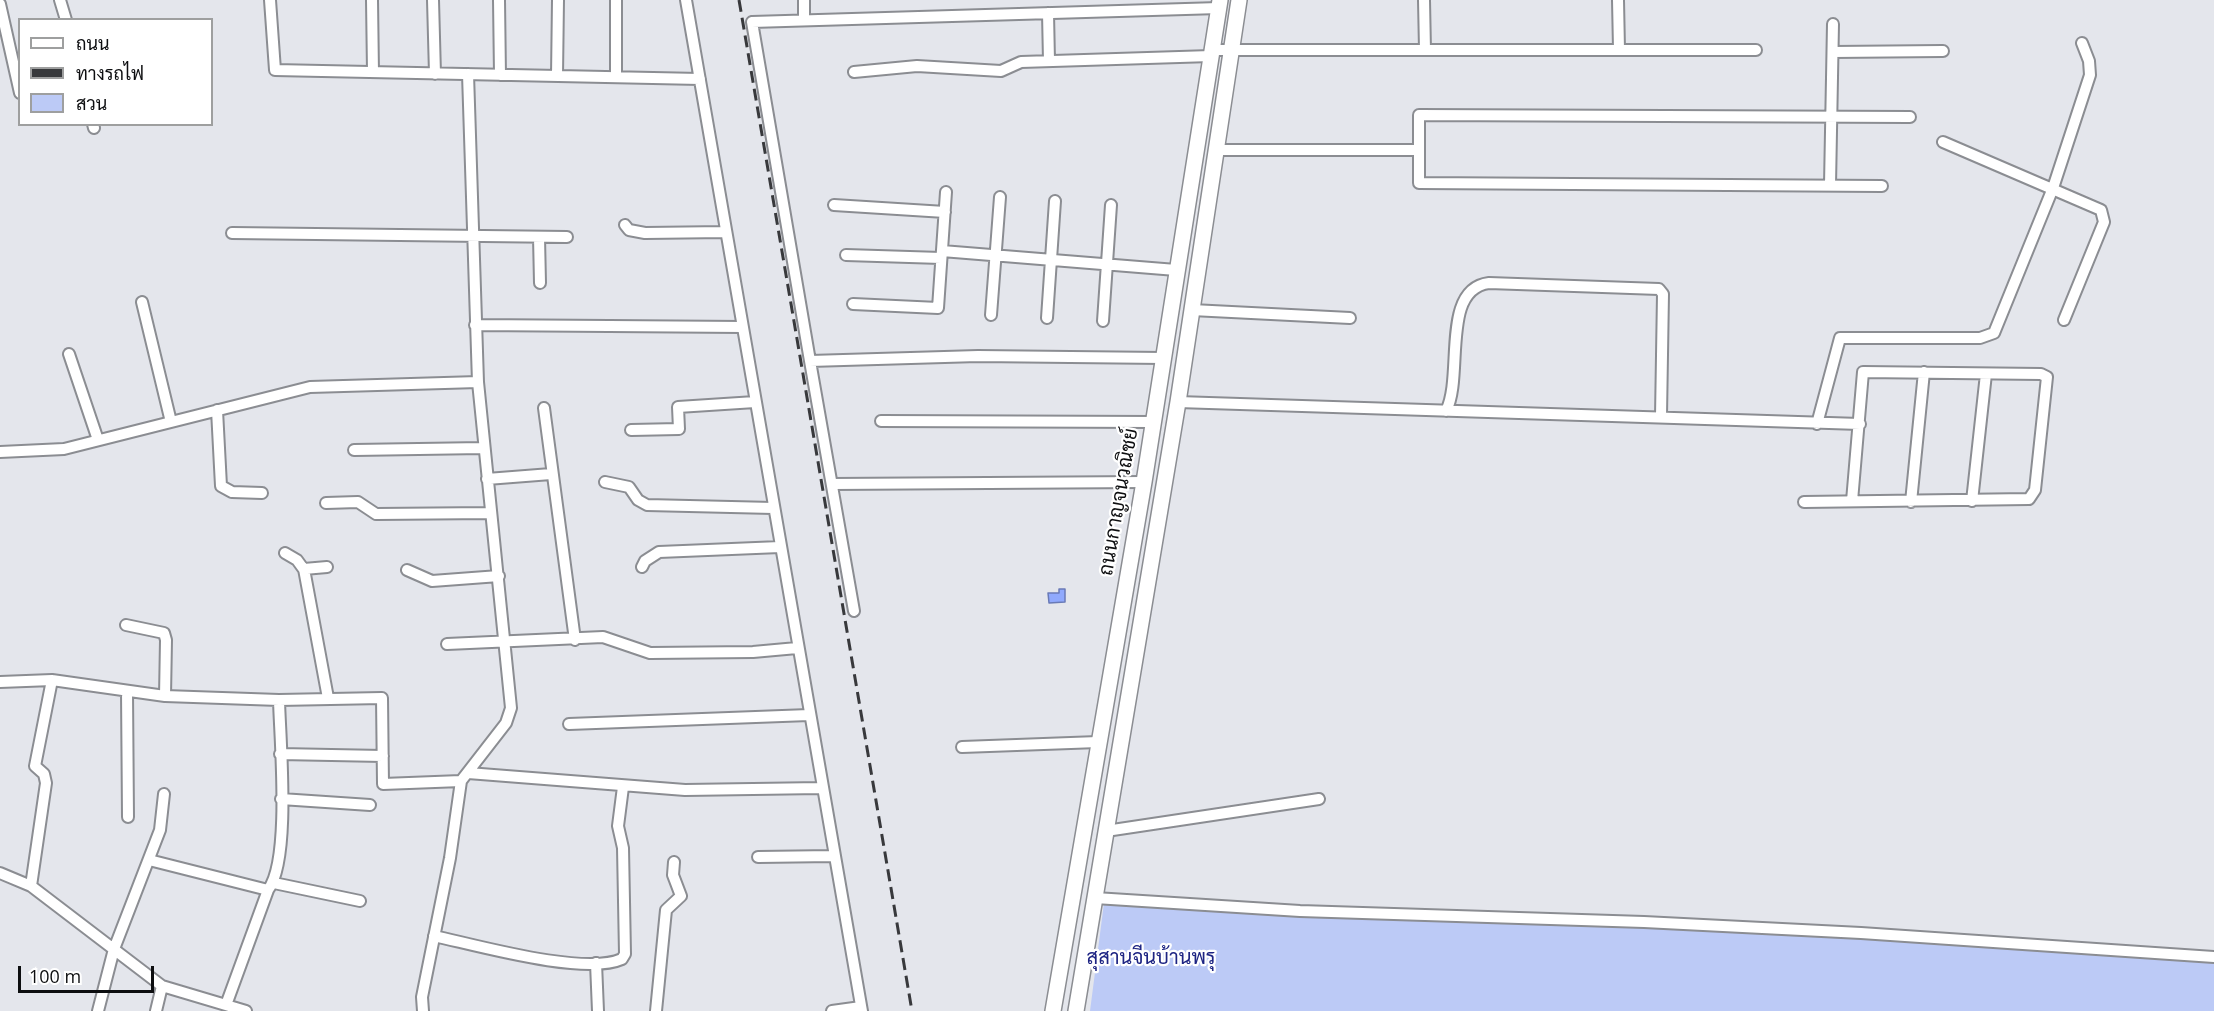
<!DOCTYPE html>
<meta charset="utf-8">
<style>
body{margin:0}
#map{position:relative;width:2214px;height:1011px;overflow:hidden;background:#e4e6ec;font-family:"Open Sans",Sarabun,sans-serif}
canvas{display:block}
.legend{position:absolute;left:18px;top:18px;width:195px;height:108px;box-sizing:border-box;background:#fff;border:2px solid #9e9f9f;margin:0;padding:8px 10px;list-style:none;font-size:18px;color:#0d0e10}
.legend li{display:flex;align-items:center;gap:12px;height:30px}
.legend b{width:30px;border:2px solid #9e9f9f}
.scale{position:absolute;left:18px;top:966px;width:136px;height:27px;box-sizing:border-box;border:3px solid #0d0e10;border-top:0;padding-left:8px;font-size:18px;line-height:21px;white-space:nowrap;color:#0d0e10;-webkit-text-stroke:4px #fff;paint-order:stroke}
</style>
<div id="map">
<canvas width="2214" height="1011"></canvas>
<ul class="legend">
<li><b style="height:8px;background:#fff"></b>ถนน</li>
<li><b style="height:8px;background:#38393c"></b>ทางรถไฟ</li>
<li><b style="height:16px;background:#bccaf6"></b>สวน</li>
</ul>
<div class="scale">100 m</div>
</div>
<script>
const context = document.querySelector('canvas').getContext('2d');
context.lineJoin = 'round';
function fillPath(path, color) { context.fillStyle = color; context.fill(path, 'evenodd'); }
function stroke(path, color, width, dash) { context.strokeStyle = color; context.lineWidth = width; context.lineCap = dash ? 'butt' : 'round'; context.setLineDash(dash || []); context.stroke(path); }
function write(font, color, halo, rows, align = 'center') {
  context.font = font + ' "Open Sans",Sarabun,sans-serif'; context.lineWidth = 4.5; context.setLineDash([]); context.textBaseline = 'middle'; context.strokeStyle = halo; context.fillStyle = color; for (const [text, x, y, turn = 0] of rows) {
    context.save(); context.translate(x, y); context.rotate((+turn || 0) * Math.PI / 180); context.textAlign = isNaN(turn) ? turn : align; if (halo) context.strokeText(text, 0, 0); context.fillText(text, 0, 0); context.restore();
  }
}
fillPath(new Path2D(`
 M1104,903l373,19 167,3 570,29v57h-1124z`), '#bccaf6');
const water = new Path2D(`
 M1059,589h6v13l-16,1 -1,-10h11z`);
fillPath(water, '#90a9fd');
stroke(water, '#697ab6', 1.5);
const minor = new Path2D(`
 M60,0l6,20
 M270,0l5,70 425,9
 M372,0l1,72
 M433,0l2,74
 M499,0l1,75
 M686,0l176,1011
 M804,0v20
 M1424,0l1,50
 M1618,0l1,49
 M0,4l20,89
 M1048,13l1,48
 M1212,50h544
 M1833,52l110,-1
 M854,72l63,-6 84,5 20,-9 190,-6
 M557,76l1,-76
 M616,77v-77
 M93,124l1,4
 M1943,142l158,68 3,12 -40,98
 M1216,150h202
 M1830,185l3,-161
 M1882,186l-463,-3v-68l491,2
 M834,205l111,7
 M625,225l4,5 16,3 80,-1
 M232,233l335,4
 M539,237l1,46
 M942,251l234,19
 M846,255l95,3
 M142,302l29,120
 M853,304l85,4 8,-116
 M1192,310l158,8
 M991,315l9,-118
 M1047,318l8,-117
 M1103,321l8,-116
 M475,325l268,2
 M69,354l29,86
 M810,361l-58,-339 467,-14
 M1178,402l682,22
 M544,408l31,232
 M217,410l4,76 11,6 30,1
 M1446,411c18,-35 -6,-122 43,-128l170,6 4,5 -2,122
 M881,421l273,1
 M1817,424l23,-86h140l14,-5 59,-145 37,-113 -1,-14 -7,-18
 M631,430l48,-1 -1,-22 77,-5
 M354,450l129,-2
 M0,452l64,-3 246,-62 168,-5
 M487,479l64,-5
 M605,482l24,5 9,13 9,5 126,3
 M832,484l312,-2
 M1972,501l14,-127
 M1804,502l225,-3 6,-9 12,-113 -6,-3 -178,-2 -11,129
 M1911,502l13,-130
 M326,503l32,-1 18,12 115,-1
 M285,553l12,7 8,11
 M327,567l-23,2 24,129
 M642,567l3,-6 14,-9 121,-5
 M407,570l25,11 67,-5
 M854,611l-44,-250 168,-5 185,2
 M126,625l38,8 2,7 -1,56
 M447,644l156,-7 47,16 103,-1 44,-4
 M0,682l52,-2 113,16 114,4 103,-2 1,86 78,-3
 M127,692l1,125
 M569,724l240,-9
 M962,747l136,-5
 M280,754l103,2
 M468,773l217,17 136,-2
 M281,799l89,6
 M1106,831l213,-32
 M758,857l75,-1
 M149,860l119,30
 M0,873l31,13 131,100 84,25
 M274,883l86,18
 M31,886l15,-103 -2,-9 -9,-8 17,-86
 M1095,898l205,13 344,11 217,11 353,24
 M434,936c42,9 150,40 188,23l3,-5 -2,-106 -5,-22 5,-39
 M596,963l2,48
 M226,1005l42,-115c23,-30 12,-149 11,-190
 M98,1011l16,-62 46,-119 4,-36
 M156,1011l6,-25
 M423,1011l-1,-14 28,-139 11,-77 45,-58 5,-15 -33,-326 -10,-308
 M656,1011l10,-101 15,-14 -8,-21 1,-13
 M832,1011l29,-4`);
const highway = new Path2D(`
 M1053,1011l91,-529 76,-482
 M1076,1011l102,-609 61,-402`);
stroke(minor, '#8b8d92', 14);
stroke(highway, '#8b8d92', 18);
stroke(minor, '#fff', 10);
stroke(highway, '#fff', 15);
stroke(new Path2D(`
 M739,0l173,1011`), '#38393c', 3, [12, 6]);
write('20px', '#0d0e10', '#fff', [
 ["ถนนกาญจนวณิชย์",1119,502,-80]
]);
write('20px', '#1d2483', '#fff', [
 ["สุสานจีนบ้านพรุ",1151,958]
]);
</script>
